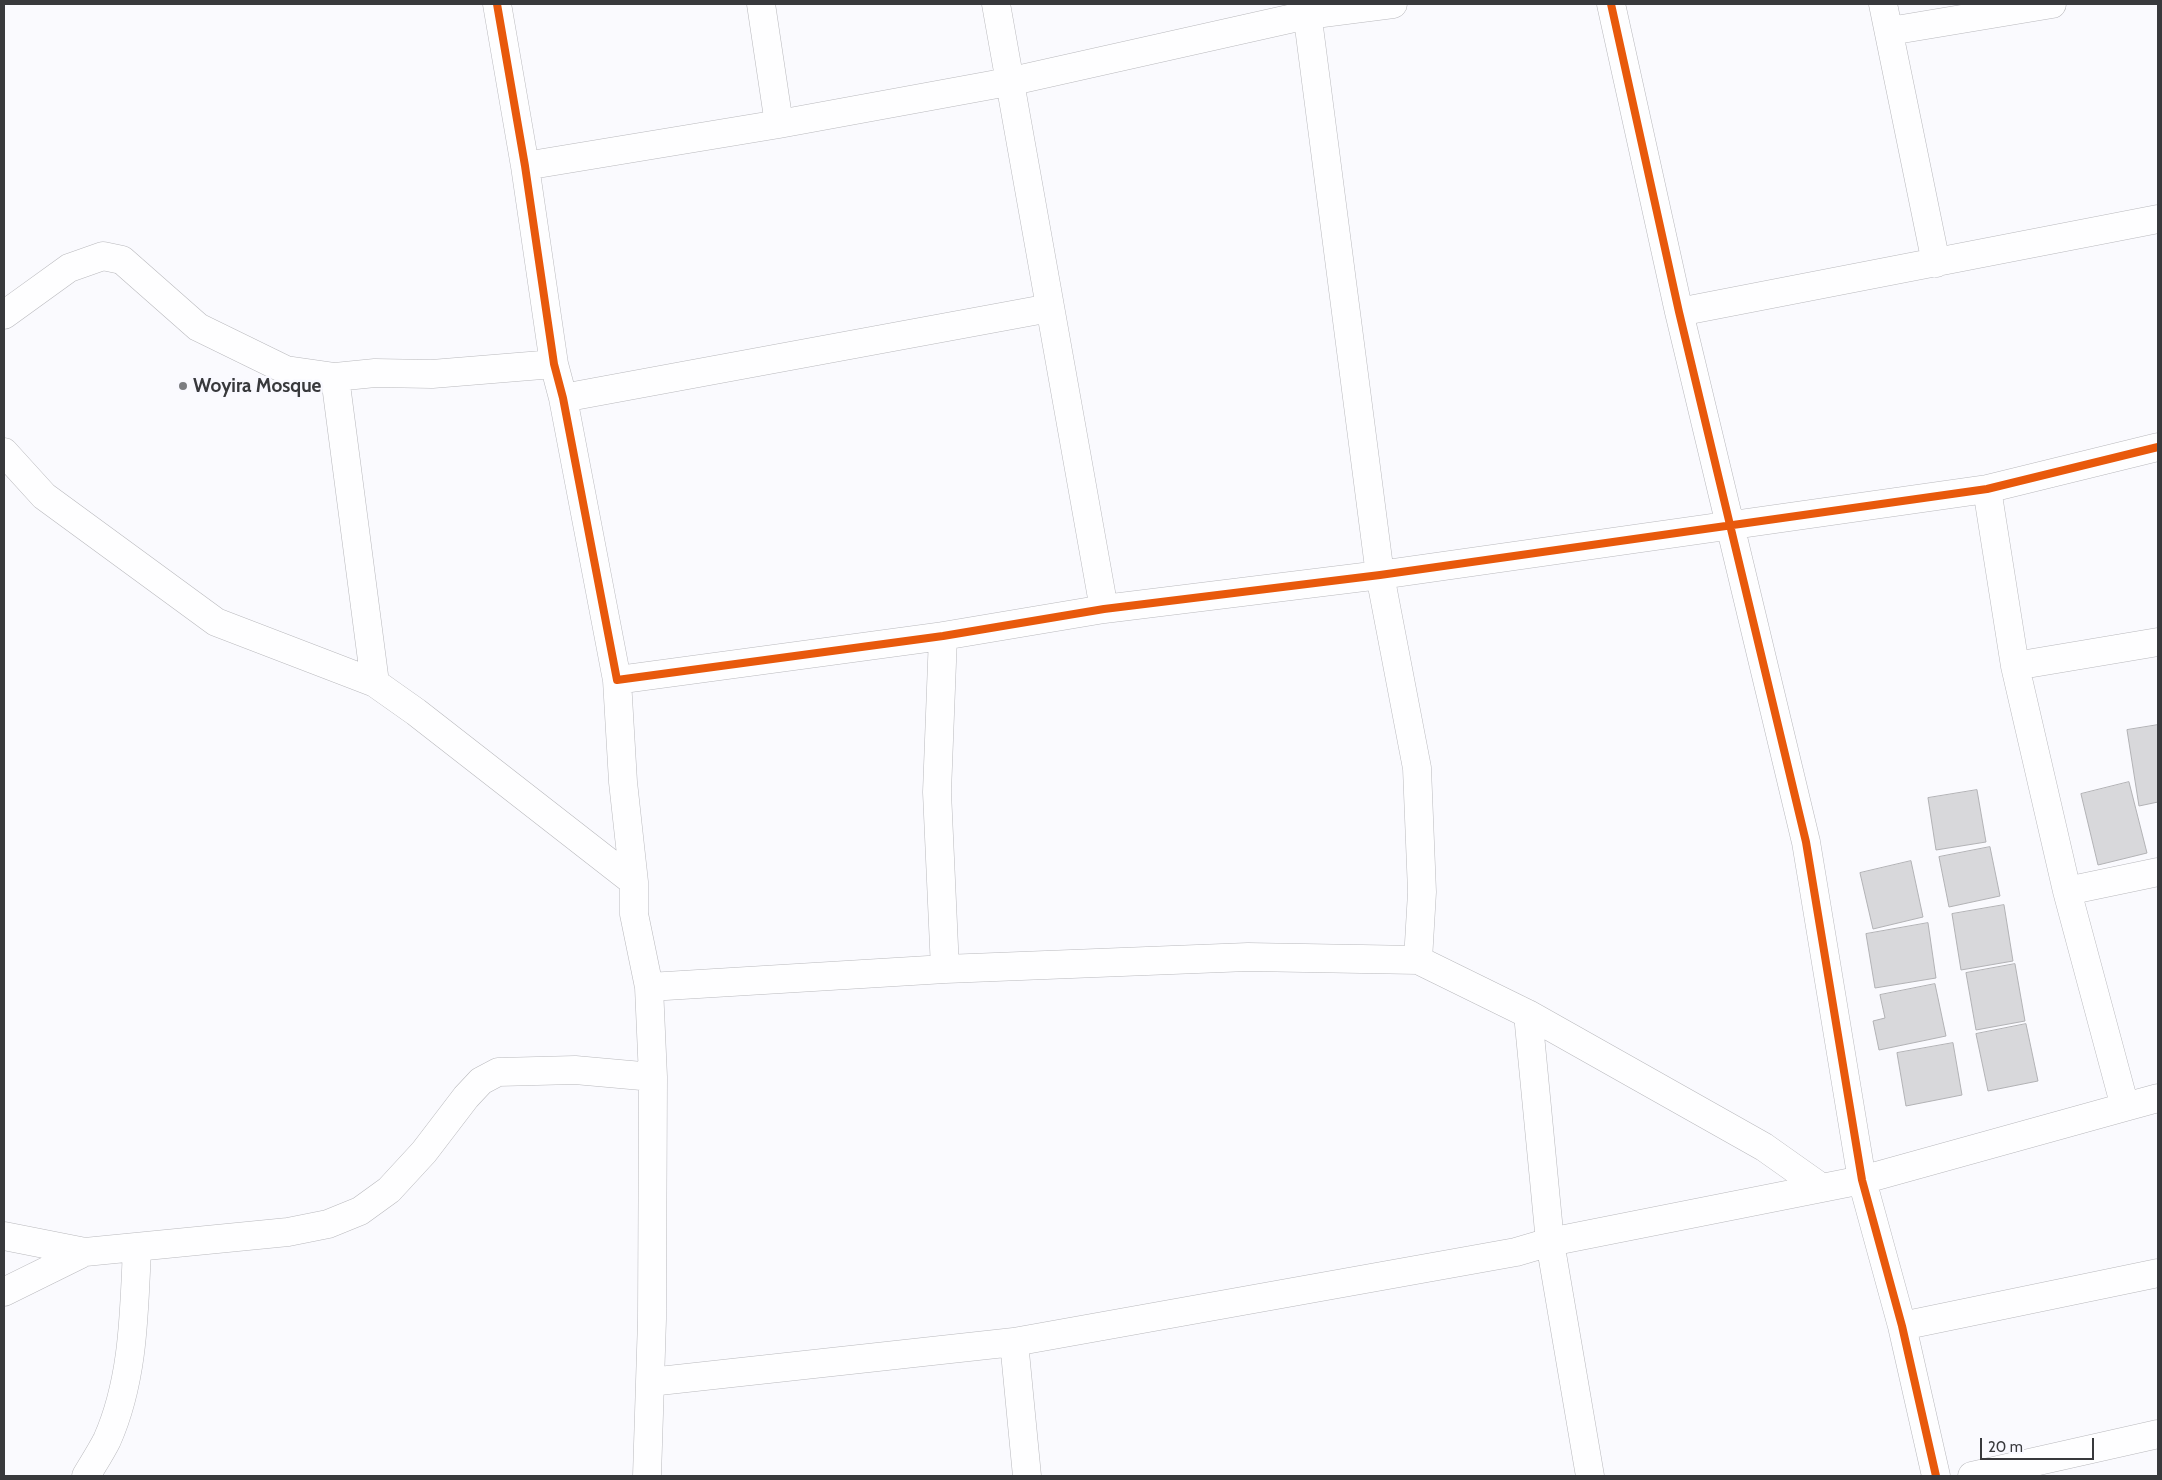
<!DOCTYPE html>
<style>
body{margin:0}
#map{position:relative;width:2162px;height:1480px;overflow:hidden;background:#fafafe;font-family:Cabin,sans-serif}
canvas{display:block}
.frame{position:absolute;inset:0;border:5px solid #38393c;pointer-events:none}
.scale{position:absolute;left:1980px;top:1438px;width:114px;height:22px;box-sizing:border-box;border:2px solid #38393c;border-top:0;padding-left:6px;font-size:15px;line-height:18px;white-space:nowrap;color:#38393c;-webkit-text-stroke:4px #f9f9ff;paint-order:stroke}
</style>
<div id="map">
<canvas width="2162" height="1480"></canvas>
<div class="frame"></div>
<div class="scale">20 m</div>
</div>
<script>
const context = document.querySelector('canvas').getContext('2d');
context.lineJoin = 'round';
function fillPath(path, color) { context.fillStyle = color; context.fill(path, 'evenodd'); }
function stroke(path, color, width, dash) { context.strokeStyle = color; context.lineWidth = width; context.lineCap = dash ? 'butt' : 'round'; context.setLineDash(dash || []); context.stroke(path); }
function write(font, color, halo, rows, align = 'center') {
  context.font = font + ' Cabin,sans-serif'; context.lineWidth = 5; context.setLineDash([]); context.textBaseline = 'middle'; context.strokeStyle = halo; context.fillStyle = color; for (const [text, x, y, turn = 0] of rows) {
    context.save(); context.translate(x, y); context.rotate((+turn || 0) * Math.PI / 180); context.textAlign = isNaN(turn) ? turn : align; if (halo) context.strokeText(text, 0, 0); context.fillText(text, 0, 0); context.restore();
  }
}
const building = new Path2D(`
 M2158,725v77l-19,4 -12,-76z
 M2129,782l18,71 -49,12 -17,-71z
 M1977,790l9,52 -50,8 -8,-52z
 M1990,847l10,49 -51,11 -10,-50z
 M1911,861l12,56 -50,12 -13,-56z
 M2004,905l9,56 -52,9 -9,-56z
 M1928,923l8,55 -61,10 -9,-54z
 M2015,964l10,57 -49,9 -10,-57z
 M1935,984l11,52 -67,14 -6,-29 12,-3 -5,-23z
 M2026,1024l12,57 -50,10 -12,-57z
 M1953,1043l9,52 -56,11 -9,-53z`);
fillPath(building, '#d8d8db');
stroke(building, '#b2b2b5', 1);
const minor = new Path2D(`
 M497,4l28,162 29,198 9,34 54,282 326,-44 161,-27 276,-34 607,-86 171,-42
 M761,4l18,120
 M996,4l108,605
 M1306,4l74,571 37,193 5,124 -4,68
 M1611,4l68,308 127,530 56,338 40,146 34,150
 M1883,4l53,259
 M1890,31l162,-27
 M525,166l254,-42 229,-42 299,-67 86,-11
 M1679,312l479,-93
 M4,315l65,-47 34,-12 19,4 76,67 88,43 49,7 40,-4 57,1 122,-10
 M335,377l40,306
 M563,398l487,-90
 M4,452l40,44 172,126 159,61 41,29 218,170
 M1987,489l28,177 52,225 91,-19
 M943,636l-6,156 8,177
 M2015,666l143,-24
 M617,680l6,102 11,100v32l15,73 4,90 -1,242 -5,157
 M649,987l296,-18 303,-12 170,3 110,54 236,133 58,41
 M1528,1014l22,228 40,234
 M2125,1107l33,-9
 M4,1236l81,16 203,-20 40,-8 32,-13 29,-21 35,-38 42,-55 15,-16 17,-9 77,-2 78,7
 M4,1292l81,-40
 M1902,1326l256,-53
 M650,1382l364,-40
 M86,1476c7,-12 15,-24 21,-36 27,-61 27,-128 30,-192
 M1027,1476l-13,-134 502,-90 34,-10 312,-62 263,-73 -58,-216
 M1972,1476l186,-42`);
stroke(minor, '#b9b9bd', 29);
stroke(minor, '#fefeff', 28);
stroke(new Path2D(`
 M497,4l28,162 29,198 9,34 54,282 326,-44 161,-27 276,-34 607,-86 171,-42
 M1611,4l68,308 127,530 56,338 40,146 34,150`), '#e8590c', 8);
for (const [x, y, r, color] of [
 [183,386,5,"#7c7d80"]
]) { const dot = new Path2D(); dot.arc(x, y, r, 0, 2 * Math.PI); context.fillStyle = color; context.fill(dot); stroke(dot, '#f9f9ff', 2); }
write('bold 19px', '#38393c', '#f9f9ff', [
 ["Woyira Mosque",193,386]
], 'left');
</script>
